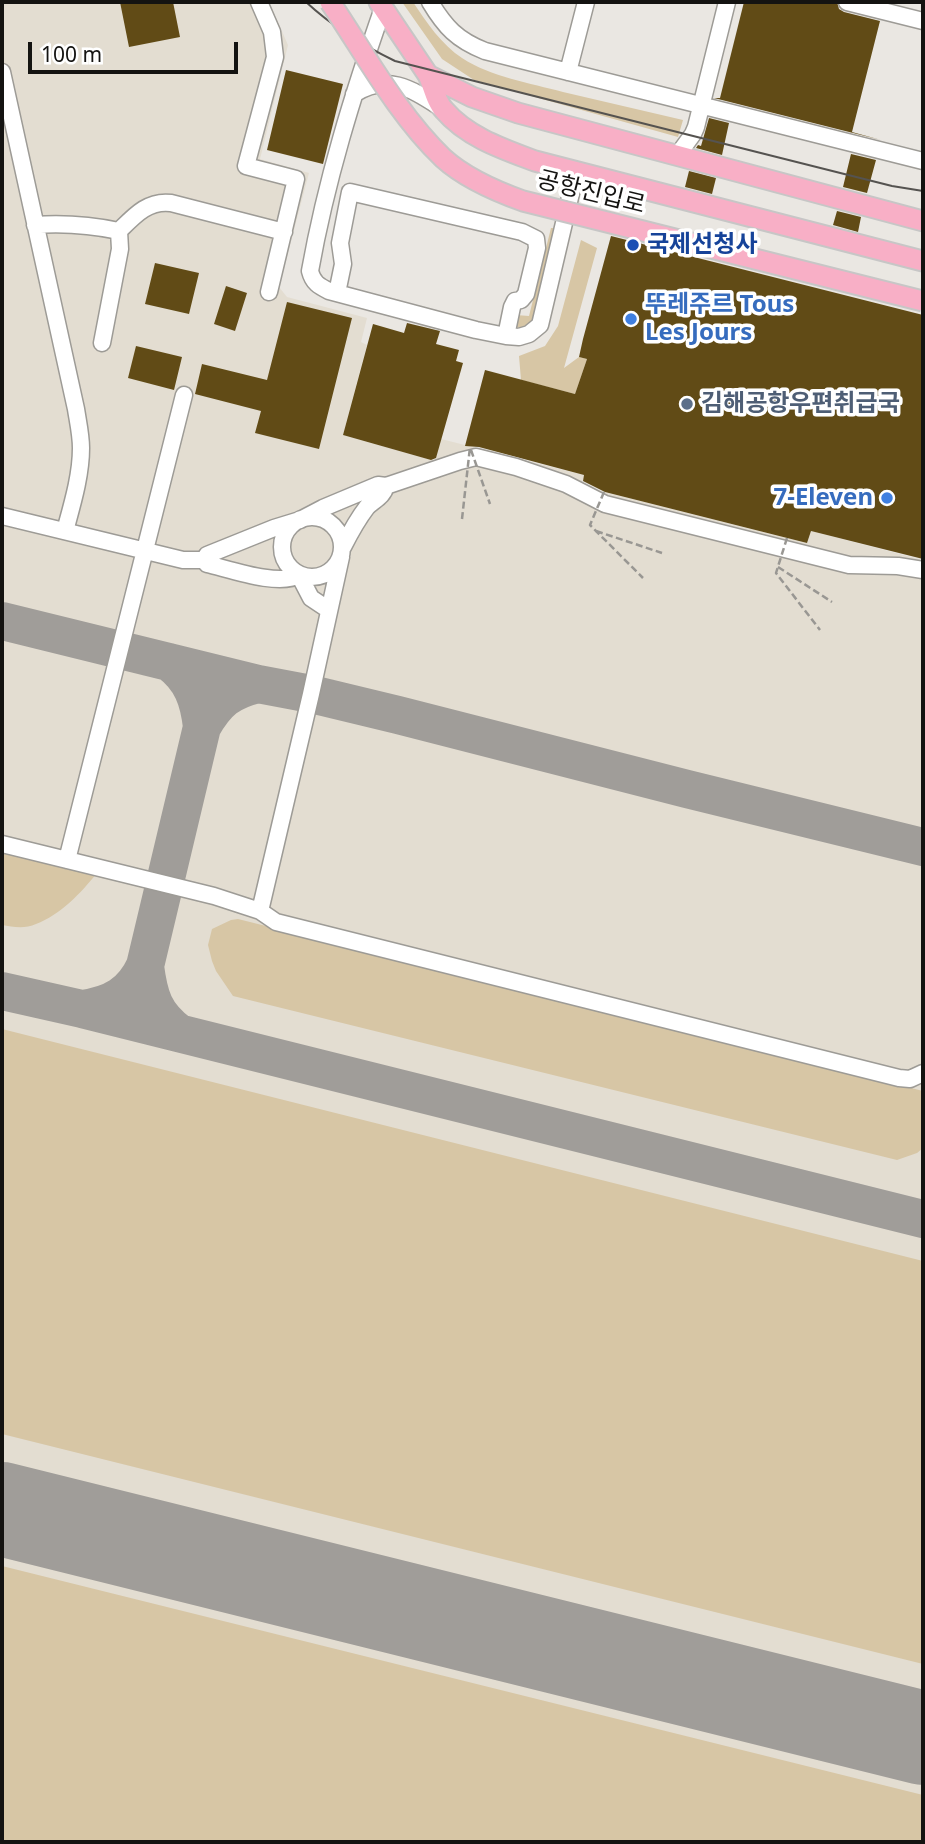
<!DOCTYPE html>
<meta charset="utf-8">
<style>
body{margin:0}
#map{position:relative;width:925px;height:1844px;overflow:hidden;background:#eae7e2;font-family:"Noto Sans",sans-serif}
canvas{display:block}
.frame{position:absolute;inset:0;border:4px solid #141311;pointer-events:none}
.scale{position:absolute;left:28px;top:42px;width:210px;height:32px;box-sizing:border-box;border:4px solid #141311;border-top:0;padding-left:9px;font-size:21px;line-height:24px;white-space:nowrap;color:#141311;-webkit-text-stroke:5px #fff;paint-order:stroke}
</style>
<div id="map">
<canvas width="925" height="1844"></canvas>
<div class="frame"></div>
<div class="scale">100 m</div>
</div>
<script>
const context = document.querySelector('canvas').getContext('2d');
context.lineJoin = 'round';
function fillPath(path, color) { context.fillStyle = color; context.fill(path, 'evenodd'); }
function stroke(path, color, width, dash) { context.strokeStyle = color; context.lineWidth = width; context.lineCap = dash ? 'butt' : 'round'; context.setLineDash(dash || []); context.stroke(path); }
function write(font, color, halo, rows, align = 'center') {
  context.font = font + ' "Noto Sans","Noto Sans KR",sans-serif'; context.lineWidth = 7; context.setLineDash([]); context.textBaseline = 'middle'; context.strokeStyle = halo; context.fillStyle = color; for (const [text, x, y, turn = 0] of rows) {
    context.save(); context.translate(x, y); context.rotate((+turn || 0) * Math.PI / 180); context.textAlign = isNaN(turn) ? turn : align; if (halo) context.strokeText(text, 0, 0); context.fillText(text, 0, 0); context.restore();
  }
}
fillPath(new Path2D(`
 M2,2h267l19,43 -28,114 49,14 -30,114 8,10 80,21 -6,24 6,3 -24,90 92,26 6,-22 143,36 -3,11 226,57 4,-12 112,29v1282h-921z`), '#e3ddd1');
fillPath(new Path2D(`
 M402,2h11c13,20 29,43 49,56 29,19 68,25 101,34 40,9 80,19 120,28l-5,17 -204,-57 -32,-21z
 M551,228h7l-21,89c-7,10 -11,12 -23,10l2,-12 13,1z
 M581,240l16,8 -33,120 15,-11 8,2 -12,35 -54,-14 -2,-24 26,-10 13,-20z
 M2,850l95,23c-16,20 -37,42 -61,51 -11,5 -23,3 -34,1z
 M238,919l685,172v57l-6,5 -20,7 -664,-164 -17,-25 -4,-10 -4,-16 4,-16 19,-9z
 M2,1029l921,232v403l-921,-230z
 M2,1566l921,229v47h-921z`), '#d7c6a5');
stroke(new Path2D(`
 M2,621l256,63 53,10 87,21 289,74 236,58
 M169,662c23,17 30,38 33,65 15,-26 27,-36 56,-43
 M145,966l57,-239
 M2,991l80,18 841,210
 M82,1009c30,-4 50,-15 63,-43 4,31 9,48 34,67`), '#a09d99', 38);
stroke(new Path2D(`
 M2,1509l921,229`), '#a09d99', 94);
fillPath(new Path2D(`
 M120,2h53l7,35 -51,10z
 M744,2h93l2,7 5,3 36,9 -28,111 29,8 -167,-42h6z
 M286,70l57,14 -20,80 -56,-14z
 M709,118l20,5 -7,32 -26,-7 2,-3 3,1z
 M851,154l25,6 -9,33 -24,-6z
 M689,171l27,7 -4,16 -27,-7z
 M837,211l24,6 -3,15 -25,-7z
 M611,236l312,79v244l-112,-28 -4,12 -202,-51 -22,-11 1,-6 -105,-28 -14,-1 20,-76 90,24 12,-35 -8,-2 4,-18z
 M155,263l44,10 -10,41 -44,-10z
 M226,286l21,7 -12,38 -21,-7z
 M287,302l65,16 -33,131 -64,-16 6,-22 -66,-17 7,-30 65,16z
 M407,323l33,8 -4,13 23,6 -3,11 7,2 -27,95 -5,2 -88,-25 30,-111 31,9z
 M136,346l46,11 -8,33 -46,-12z`), '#614b16');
const minor = new Path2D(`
 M259,2l13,30 3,25 -29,109 50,13 -27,113
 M430,2c15,25 27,38 55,49l438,110
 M847,2l76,19
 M383,8c-30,86 -57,173 -73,263 3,12 9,15 19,20l147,39 30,6 13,1 10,-3 11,-9 36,-153
 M2,72l74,337c2,13 5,26 5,39 0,28 -9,57 -16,83
 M568,72l18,-70
 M354,94c34,-22 59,-4 89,15
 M677,156l16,-22 3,-7 31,-125
 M35,225c28,-2 56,0 84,6
 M337,293l6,-29 -3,-21 10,-51 172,40 14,7 1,9 -11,46 -5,6 -6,1 -3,6 -6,29
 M102,343l18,-94 -1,-18c15,-15 29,-31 52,-28l113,29
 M2,516l181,44h21l3,4c22,5 72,23 92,11l12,23 18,12
 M282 547a30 30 0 1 1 60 0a30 30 0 1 1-60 0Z
 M343,547c7,-14 14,-27 24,-40 7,-7 16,-10 19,-21
 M204,560l3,-5 67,-27 26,-8 23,-12 55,-23 8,1 74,-25 16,-4 40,10 50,17 39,20 244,61 49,1 25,4
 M2,844l212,52 46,15 16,11 623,156 11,1 13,-6
 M67,860l117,-465
 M260,911l51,-217 30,-137`);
const major = new Path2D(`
 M379,2l49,73 44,22 46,16 405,108
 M428,75c5,11 8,27 16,35 23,27 59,39 91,51l388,100`);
stroke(minor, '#9d9b96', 19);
stroke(major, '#c7c6c6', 23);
stroke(new Path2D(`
 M596,531l66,22
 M778,567l54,35`), '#999793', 2.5, [7, 3.5]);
stroke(minor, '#fff', 16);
stroke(major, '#f8afc6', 19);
stroke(new Path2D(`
 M306,2c27,25 56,43 89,59l497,125 31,5`), '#555350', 2);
const majorBridge = new Path2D(`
 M330,2c35,52 68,113 113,156 22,20 52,33 80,43l400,100`);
stroke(majorBridge, '#c7c6c6', 23, []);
stroke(new Path2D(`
 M471,450l19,54
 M604,492l-14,33 53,53
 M462,519l8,-72
 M787,538l-11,35 44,57`), '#999793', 2.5, [7, 3.5]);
stroke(majorBridge, '#f8afc6', 19);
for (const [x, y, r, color] of [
 [633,245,7,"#1a4fb4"],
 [631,319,7,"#3f7fe0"],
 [687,404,7,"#5c6f8a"],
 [887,498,7,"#3f7fe0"]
]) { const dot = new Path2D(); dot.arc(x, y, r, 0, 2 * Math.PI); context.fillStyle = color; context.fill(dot); stroke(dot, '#fff', 2.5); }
write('24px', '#141311', '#fff', [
 ["공항진입로",591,193,14]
]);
write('bold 24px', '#164399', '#fff', [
 ["국제선청사",647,245]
], 'left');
write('bold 24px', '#366cbe', '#fff', [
 ["뚜레주르 Tous",645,305],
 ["Les Jours",645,333],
 ["7-Eleven",873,498,"right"]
], 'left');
write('bold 24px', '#4e5e75', '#fff', [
 ["김해공항우편취급국",701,404]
], 'left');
</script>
